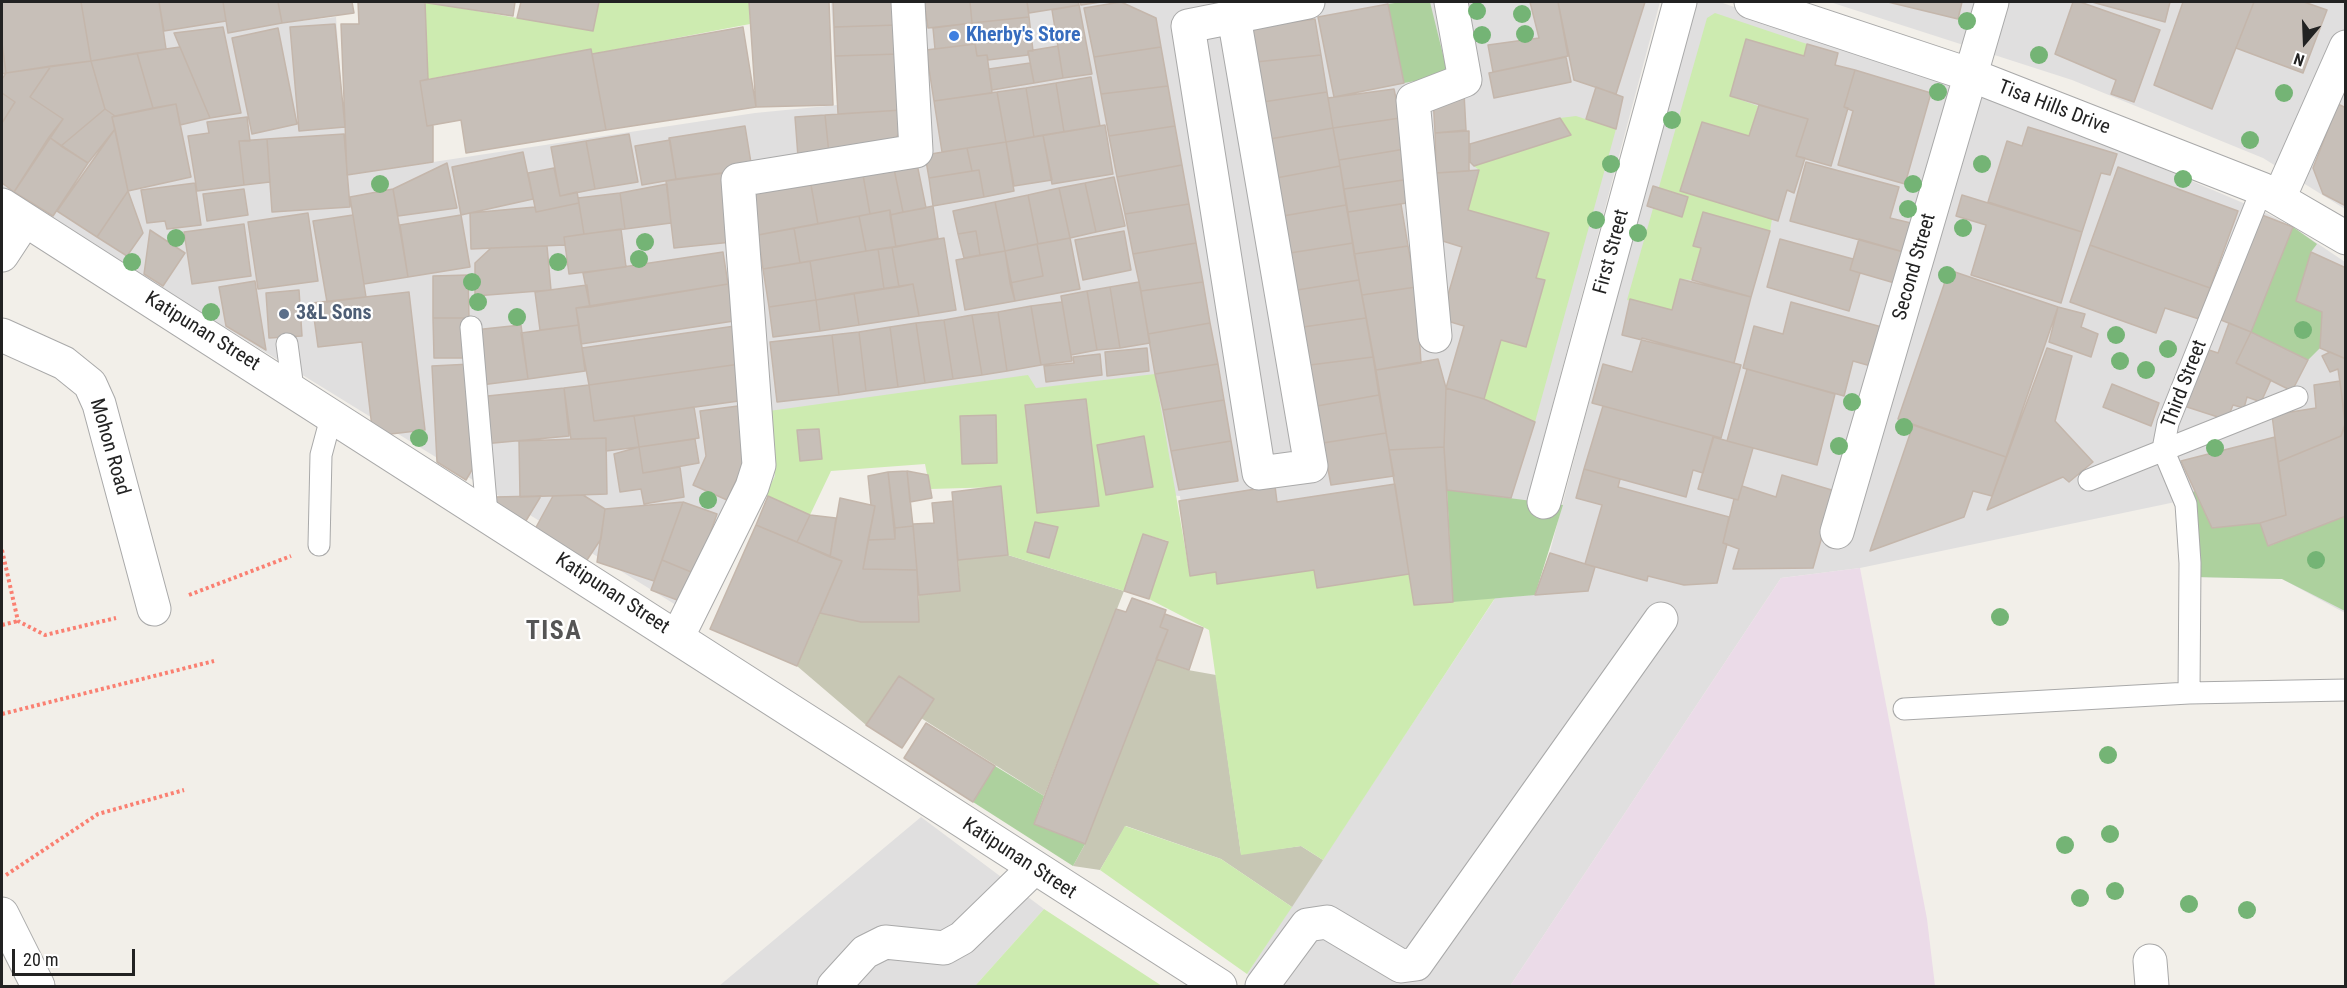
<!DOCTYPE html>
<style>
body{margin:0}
#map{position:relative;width:2347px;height:988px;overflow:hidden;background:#f2efe9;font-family:"Roboto Condensed",sans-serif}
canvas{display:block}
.frame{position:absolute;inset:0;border:3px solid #222;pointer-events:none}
.north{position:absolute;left:2275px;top:12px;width:60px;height:60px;-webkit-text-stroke:4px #fff;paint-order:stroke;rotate:199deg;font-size:16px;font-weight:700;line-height:24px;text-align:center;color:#222}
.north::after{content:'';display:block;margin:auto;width:21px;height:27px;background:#222;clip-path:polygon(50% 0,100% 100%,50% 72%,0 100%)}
.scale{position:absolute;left:12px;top:949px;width:123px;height:27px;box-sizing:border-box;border:3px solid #222;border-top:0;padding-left:8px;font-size:18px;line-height:21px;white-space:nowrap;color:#222;-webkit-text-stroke:4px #fff;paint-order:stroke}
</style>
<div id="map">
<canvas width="2347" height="988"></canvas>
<div class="frame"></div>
<div class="north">N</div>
<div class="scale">20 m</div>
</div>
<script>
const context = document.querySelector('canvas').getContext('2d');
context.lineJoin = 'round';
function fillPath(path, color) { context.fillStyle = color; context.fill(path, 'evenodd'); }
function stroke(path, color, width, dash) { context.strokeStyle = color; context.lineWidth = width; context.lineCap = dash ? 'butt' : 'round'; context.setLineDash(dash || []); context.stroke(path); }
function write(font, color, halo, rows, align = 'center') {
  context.font = font + ' "Roboto Condensed",sans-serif'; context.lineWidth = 4.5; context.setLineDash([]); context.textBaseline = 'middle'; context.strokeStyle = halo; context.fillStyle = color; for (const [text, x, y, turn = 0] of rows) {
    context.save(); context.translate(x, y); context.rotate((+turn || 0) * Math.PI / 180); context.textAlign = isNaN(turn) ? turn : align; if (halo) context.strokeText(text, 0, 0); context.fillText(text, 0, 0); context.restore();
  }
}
fillPath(new Path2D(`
 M2,2h276l4,21 54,-6 12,158 407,-62 82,-8 -6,-103h829l-159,596 38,-4 154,-592h27l296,104 246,105 31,16 52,35v351l-63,-34 -92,-2 -5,-77 -325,68 -79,10 -271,408h-242l-21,-12 247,-374 -80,5 -5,-31 -92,14 -3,-18 -97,14 -27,-8 -10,-80 -133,-10 -278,-75 6,65 -73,145 -700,-431z
 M1830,2h515v207l-82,-51 -191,-78z
 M921,817l123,92 -69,77h-256z`), '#e0dfdf');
fillPath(new Path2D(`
 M1860,568l67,351 8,67h-425l271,-408z`), '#ebdbe8');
fillPath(new Path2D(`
 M1008,555l116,36 -80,205 -123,-78 13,-19 -35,-23 -33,49 -69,-59 23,-53 41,9h58v-27l41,-4 -2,-31z
 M1156,659l32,11 28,5 25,179 60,-8 22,14 -31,47 -71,-48 -95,-33 -26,44 -27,-4 12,-22z`), '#c7c7b4');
fillPath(new Path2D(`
 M425,2l168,29 6,-29h150l1,22 -158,30 -1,-5 -163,30z
 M1715,13l92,31 -3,12 -58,-17 -16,57 28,10 -9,30 -47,-14 -21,69 91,28 -2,12 -67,-19 -10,33 8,3 -9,32 -12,-1 -8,31 -45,-10 80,-282z
 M1576,116l40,13 -81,293 -51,-23 17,-59 25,7 19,-66 -9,-3 13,-44 -81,-24 11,-40 -5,-4 96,-31 -10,-17z
 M1155,374l35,202 26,-4 2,12 96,-14 3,18 92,-14 5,31 81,-7 -172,262 -22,-14 -60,9 -32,-225 -60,-31 19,-58 -25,-7 -19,57 -116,-36 -7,-68 -71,2 -5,-25 -94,7 -21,44 -45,-20 10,-19 -6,-65 259,-36 8,13z
 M1125,826l96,33 71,48 -45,67 -147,-104z
 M1044,909l118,77h-187z`), '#cdebb0');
fillPath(new Path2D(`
 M1402,2h28l18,73 -44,8 -16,-79z
 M2293,227l24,17 -6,8 -15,49 26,11 -2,36 -12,12 -57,-28z
 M1447,490l116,15 -28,90 -82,7z
 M2195,491l65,32 9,23 76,-30v95l-63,-32 -86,-2 -9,-82z
 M995,766l49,30 -10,28 51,20 -12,22 -100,-64z`), '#add19e');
const building = new Path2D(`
 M2,2h79l10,59 -85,12 -4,-30z
 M81,2h78l7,47 -75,12z
 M159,2h64l3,19 -62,10z
 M223,2h55l4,21 -54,10z
 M278,2h74l2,11 -72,10z
 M358,2h67l3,77 -8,2 7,45 6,-1v37l-86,13 -6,-151h18z
 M421,2h94l-2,14z
 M521,2h78l-6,29 -76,-13z
 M749,2h80l4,103 -77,2z
 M833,2h64l1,23 -64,2z
 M924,2h46l2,21 -44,5z
 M970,2h57l2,15 -57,6z
 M1027,2h51l1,3 -50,8z
 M1080,2h21l-20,3z
 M1121,2l35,16 5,29 -67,10 -10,-49z
 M1530,2h28l10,54 -75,16 -5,-27 51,-7z
 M1558,2h87l-29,92 -42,-14z
 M1888,2h74l-4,17z
 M2073,2h7l80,28 -26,72 -23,-8 5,-14 -61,-26z
 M2092,2h78l-5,20z
 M2183,2h71l-42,107 -58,-24z
 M2254,2h50l23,8 -24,63 -67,-25z
 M1388,4l16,79 -70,14 -16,-80z
 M1079,5l13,69 -29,4 -11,-68z
 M1029,17l4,34h-5v4l-40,5 -1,-5 -10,1 -5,-33z
 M1315,19l6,36 -65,7 -6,-34z
 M972,23l3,21 -40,5 -2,-21z
 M335,24l10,103 -46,4 -9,-104z
 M898,25l1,29 -64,2 -1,-29z
 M223,27l18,86 -31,5 -36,-85z
 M743,27l13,80 -150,23 -14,-76z
 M278,28l19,96 -45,10 -20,-96z
 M1746,39l58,17 3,-12 31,9 -3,12 20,5 -11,37 4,1 -17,58 -35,-10 12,-37 -78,-23z
 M2,43l4,30 -4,1z
 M975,44l2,12 10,-1 5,38 -58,8 -8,-51z
 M1058,46l5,32 -29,5 -6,-32z
 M180,47l30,71 -30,7 -4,-21 -23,4 -16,-55z
 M1161,47l7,39 -67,8 -7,-37z
 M591,49l15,81 -140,23 -5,-33 -34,6 -7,-45z
 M137,53l16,55 -38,8 -10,-7 -14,-48z
 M899,54l3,56 -64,4 -3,-58z
 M1321,55l6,37 -64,10 -7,-40z
 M1566,57l5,25 -77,16 -5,-25z
 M91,61l14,48 -44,37 -12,-9 14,-18 -33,-22 21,-31z
 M1030,63l4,20 -42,7 -3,-21z
 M51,66l-21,31 33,22 -49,73 -12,-9v-60l13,-21 -13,-9v-14l4,-6z
 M1855,70l76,23 -26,91 -67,-19 15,-54 -9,-4z
 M1091,77l9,49 -36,6 -8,-49z
 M1056,83l8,49 -30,5 -8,-49z
 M1168,86l7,40 -66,10 -8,-42z
 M1596,87l27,10 -7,32 -30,-10z
 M1026,88l8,49 -28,5 -9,-50z
 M1394,89l6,29 -67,10 -5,-30z
 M997,92l9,50 -64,10 -8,-51z
 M1327,92l6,36 -63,11 -7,-37z
 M2,93l13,9 -13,21z
 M1464,93l2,37 -31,3 -2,-37z
 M176,104l15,73 -63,14 -16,-74z
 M2338,104l8,4v98l-23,-12 -10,-26z
 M1759,105l49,14 -12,37 9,2 -11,35 -7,-3 -9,31 -98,-30 22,-69 47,14z
 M105,109l10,7 -3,1 3,12 -27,34 -27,-17z
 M902,110l1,17 -14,22 -60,5 -4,-39z
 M825,115l4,39 -31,3 -3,-40z
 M247,117l3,24h-11l5,44 -47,6 -9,-55 21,-3 -2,-11z
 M1400,118l5,31 -66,11 -6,-32z
 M1560,118l11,17 -97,31 -4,-4v-18z
 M1105,125l8,49 -61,10 -9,-49z
 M745,126l7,43 -76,10 -7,-41z
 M1175,126l7,39 -65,12 -8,-41z
 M2028,127l89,27 -7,21 -9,-2 -19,59 -94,-30 19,-61 15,5z
 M1333,128l7,38 -64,12 -6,-39z
 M115,129l13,62 -31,46 -40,-26z
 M1469,131v40l-33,2 -1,-40z
 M344,134l6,73 -78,5 -5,-73z
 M629,134l9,48 -43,7 -9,-48z
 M1043,135l9,45 -38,6 -8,-44z
 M49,137l39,26 -35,53 -39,-24z
 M267,139l3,43 -26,3 -5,-44z
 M670,140l6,39 -34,6 -7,-39z
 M586,141l9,48 -35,7 -9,-49z
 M1006,142l8,49 -30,6 -5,-27 -7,1 -5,-23z
 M967,148l5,23 -43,7 -4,-23z
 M1405,149l5,30 -66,10 -5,-29z
 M523,152l10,47 -72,16 -9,-48z
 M1806,162l93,25 -9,31 25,6 -8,29 -117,-32z
 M447,163l10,45 -59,8 -5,-27z
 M917,164l9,44 -23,4 -9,-43z
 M1182,165l7,39 -64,10 -8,-37z
 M1340,166l6,39 -63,11 -7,-38z
 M2118,167l120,44 -28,77 -120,-43z
 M554,168l6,28 17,-4 2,11 -43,9 -8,-39z
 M894,169l9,43 -13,3v-5l-20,4 -7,-39z
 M979,170l5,27 -51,9 -4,-28z
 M1479,170l-11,40 81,23 -13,45 9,2 -19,67 -25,-7 -17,59 -38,-11 18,-62 -23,-7 21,-72 -29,-9 3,-65z
 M724,173l8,69 -58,6 -8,-67z
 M863,175l7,39 -52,10 -7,-39z
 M1114,177l11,49 -29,6 -11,-49z
 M1410,179l3,23 -65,10 -4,-23z
 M195,183l6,42 -34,4 -2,-8 -18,2 -6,-33z
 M1085,183l11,49 -26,6 -11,-50z
 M667,184l4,39 -46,6 -5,-36z
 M811,185l7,39 -60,11 -7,-41z
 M1653,186l35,11 -6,20 -35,-11z
 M1059,188l11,50 -32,6 -10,-49z
 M244,189l4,26 -41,6 -4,-27z
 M393,189l15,88 -44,7 -14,-87z
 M128,191l15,42 -16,23 -30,-19z
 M620,193l5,36 -41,5 -6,-36z
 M1028,195l10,49 -33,7 -10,-49z
 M1962,195l120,37 -21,71 -90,-28 15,-50 -30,-9z
 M995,202l10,49 -25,4 -4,-24 -18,3 -5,-23z
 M579,203l5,31 -20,3 1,8 -94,4 -1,-36 65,-6 1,5z
 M1189,204l7,39 -63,11 -8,-40z
 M1401,204l7,42 -54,8 -6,-42z
 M1346,205l7,38 -63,10 -7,-37z
 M933,206l5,32 -42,9 -6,-32z
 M890,210l6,37 -30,4 -7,-35z
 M1703,212l67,19 -19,66 -59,-17 9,-32 -8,-2z
 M308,213l10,68 -60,8 -10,-67z
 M353,215l13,82 -39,5 -14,-81z
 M461,215l9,52 -62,10 -8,-52z
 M2262,215l31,12 -42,105 -30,-12z
 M859,216l7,35 -66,12 -6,-35z
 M244,224l7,52 -59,8 -8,-52z
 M794,228l6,35 -37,6 -5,-34z
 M621,229l5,38 -57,7 -5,-37z
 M150,230l35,23 -22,33 -19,-12z
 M976,231l4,24 -16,3 -6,-24z
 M1124,231l7,39 -48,10 -8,-40z
 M944,238l12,72 -37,6 -6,-32 -14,3 -7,-40z
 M1070,238l10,51 -65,12 -5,-18 33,-7 -6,-32z
 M1780,239l73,20 -3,11 10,3 -11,38 -82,-24z
 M1859,239l48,14 -9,31 -48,-14z
 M1196,243l7,39 -62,9 -8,-37z
 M1353,243l6,37 -62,10 -7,-37z
 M1037,244l6,32 -33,7 -5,-32z
 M2090,245l120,43 -11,31 -34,-11 -9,25 -86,-31z
 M547,246l4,44 -76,6v-33l16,-15z
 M1408,246l8,41 -54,8 -8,-41z
 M892,247l7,40 -15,2 -6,-40z
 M878,249l6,40 -68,11 -6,-39z
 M1005,251l10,50 -50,9 -9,-50z
 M723,252l5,32 -138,23 -7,-34z
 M2311,252l35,16v91l-26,-11 2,-36 -26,-11z
 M810,261l6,39 -47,7 -6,-38z
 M1949,270l109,37 -52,150 -108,-38z
 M468,275l1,43h-36v-42z
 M1680,279l71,18 -17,66 -112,-28 8,-36 42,11z
 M1359,280l7,38 -63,9 -6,-37z
 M255,281l3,20 8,49 -40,-24 -7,-39z
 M1139,282l11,61 -30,5 -10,-61z
 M1203,282l7,41 -62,11 -7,-43z
 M728,284l6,37 -153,23 -5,-36z
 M913,284l6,32 -60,9 -5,-32z
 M587,285l3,22 -14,1 3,17 -39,5 -5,-38z
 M1110,287l10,61 -23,2 -10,-59z
 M1416,287l5,76 -45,7 -14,-75z
 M299,290l3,46 -33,2 -3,-45z
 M1087,291l10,59 -26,5 -10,-59z
 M409,292l16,138 -52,6 -11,-94 -44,5 -6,-44z
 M854,293l5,32 -39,6 -4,-31z
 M816,300l4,31 -47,6 -4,-30z
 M1062,302l10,59 -31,4 -10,-59z
 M1791,302l98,27 -11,39 -25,-7 -9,35 -101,-28 11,-42 29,8z
 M1031,306l10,59 -34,6 -9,-59z
 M2058,307l27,7 -4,13 17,7 -7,23 -42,-15z
 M998,312l9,59 -25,4 -10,-60z
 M972,315l10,60 -29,4 -9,-59z
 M433,318h36v40h-35z
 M1366,318l7,39 -63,8 -7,-38z
 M944,320l9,59 -28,4 -9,-60z
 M916,323l9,60 -27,4 -8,-60z
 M1210,323l8,41 -63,10 -7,-40z
 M2229,323l22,9 -15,31 35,17 -10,22 -14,-5 -3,11 -11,-3 -6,15 -43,-14 25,-56 9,3z
 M521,325l7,54 -47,6 -7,-55z
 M579,325l6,46 -57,8 -7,-46z
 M735,326l5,38 -151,21 -7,-37z
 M890,327l8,60 -32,4 -7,-59z
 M859,332l7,59 -27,4 -7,-60z
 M2251,332l57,28 -16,31 -56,-28z
 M832,335l7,60 -62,7 -7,-60z
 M1642,338l99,27 -20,73 -129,-35 11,-39 29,8z
 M1147,348l2,23 -42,5 -2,-24z
 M2047,348l25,8 -17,65 38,41 -24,20 -6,-5 -76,33z
 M2330,352l16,7v65l-8,-55 -8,3 -8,-16z
 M1100,354l2,21 -56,7 -2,-16 30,-3 -1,-6z
 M1373,357l6,38 -62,11 -7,-41z
 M1438,359l8,29 -2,59 -55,3 -13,-80z
 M471,364l5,99 -10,17 -29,-18 -5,-96z
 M740,364l6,36 -152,21 -5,-36z
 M1218,364l6,36 -61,10 -8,-36z
 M1747,369l88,25 -18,71 -90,-24z
 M2340,381l5,43 -4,12 -63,26 -6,-47 44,-7 -2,-23z
 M2112,384l47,19 -8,23 -48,-19z
 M589,385l5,36 40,-5 5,31 -33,4v-13l-35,1 -7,-51z
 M564,388l5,48 -86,8 -5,-47z
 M1446,388l38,11 51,23 -24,76 -64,-8 -3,-43z
 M1379,395l7,38 -63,10 -6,-37z
 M1086,399l13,107 -62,7 -12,-108z
 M1224,400l7,41 -60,10 -8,-41z
 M738,406l8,53 -19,41 -34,-15 13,-29 -6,-45z
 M1603,406l111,30 -11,37 -10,-3 -7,27 -102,-28z
 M694,407l5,31 -60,9 -5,-31z
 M996,415l1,48 -35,1 -2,-48z
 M2346,424v92l-78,30 -8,-23 26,-8 -8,-53 63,-26z
 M1913,425l93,32 -14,39 -19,-5 -9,26 -94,34z
 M819,429l3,30 -22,2 -3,-31z
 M1386,433l8,43 -63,9 -8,-42z
 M1144,436l9,51 -47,8 -9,-50z
 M1713,437l40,11 -15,52 -40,-11z
 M2275,437l11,78 -26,8 -48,5 -31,-67z
 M606,438l1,56 -87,3 -1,-56z
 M695,439l4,24 -56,10 -4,-26z
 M1231,441l7,40 -59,9 -8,-39z
 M639,447l4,26 37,-6 4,30 -40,7 -3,-15 -21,3 -6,-38z
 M1444,447l9,155 -39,3 -25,-155z
 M1584,469l36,10 -2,8 111,30 -6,26 4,1 -10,39 -33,2 -36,-9 -1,5 -62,-17 17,-59 -26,-7z
 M907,471l6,55 -18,2 -7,-56z
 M907,471l21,4 4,23 -22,4z
 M888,472l7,67 -27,1 7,-34 -4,-1 -3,-29z
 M1782,475l53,16 -22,77 -80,1 6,-20 -16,-6 11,-44 4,1 4,-14 34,11z
 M1395,484l14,90 -92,14 -3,-18 -97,14 -1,-12 -26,4 -11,-75 96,-15 2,16z
 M1001,486l7,69 -50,5 -6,-68z
 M583,495l22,14 -4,30 -16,24 -51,-32 19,-35z
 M541,496l-17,28 -33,-22 3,-5z
 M768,496l42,19 -13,27 -41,-17z
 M840,498l35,8 -12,63 54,1 2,52h-58l-41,-9 22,-52 -12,-4z
 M953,501l7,90 -41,4 -6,-71 21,-1 -2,-20z
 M683,502l34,12 -21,60 -34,-14z
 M683,502l-29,79 -57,-19 8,-53z
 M810,515l26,3 -6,39 -33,-15z
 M1035,522l23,5 -9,31 -22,-6z
 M756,525l86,36 -45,105 -87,-37z
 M913,526l4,44 -54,-1 5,-29 27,-1v-11z
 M1143,534l25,8 -19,57 -25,-8z
 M1550,553l45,14 -7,24 -53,4z
 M662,560l34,14 -11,29 -34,-13z
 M1132,598l34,12 -6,17 8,3 -83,214 -51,-20 82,-215 10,3z
 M1165,614l38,14 -14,42 -33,-11 12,-29 -8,-3z
 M899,676l35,23 -32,49 -36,-23z
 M926,723l69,43 -22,36 -69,-44z`);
fillPath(building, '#c7bfb8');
stroke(building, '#c4b6ab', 1.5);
const service = new Path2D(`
 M471,327l16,187
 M287,344l6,45
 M2089,480l208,-83
 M319,545l2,-90 11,-41
 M2189,693l1,-130 -4,-59 -23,-55 5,-26 94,-234
 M1904,709l285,-16 157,-3`);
const minor = new Path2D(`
 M1751,2l220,73 291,114 84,49
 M1234,17l77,449 -52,7 -71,-447 120,-24
 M2279,198l67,-151
 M2,205l1218,781
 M2,255l23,-35
 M2,335l62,28 26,21 9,20 55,205
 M1435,336l-22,-236 52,-20 -14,-78
 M1544,502l136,-500
 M1837,532l155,-530
 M678,636l74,-149 7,-22 -21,-285 178,-29 -8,-149
 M2,914l36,72
 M2150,961l2,25
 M834,986l31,-34 20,-10 59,6 18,-10 71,-69
 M1262,986l45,-61 20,-3 74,44 15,-2 245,-345`);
stroke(service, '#a9a9a9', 23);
stroke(minor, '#a9a9a9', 35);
stroke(new Path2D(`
 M2,550l16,71 27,14 71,-17
 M189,595l102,-39
 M2,625l16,-4
 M2,714l212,-53
 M6,875l92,-61 86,-24`), '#fa8072', 4, [3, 3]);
stroke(service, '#fff', 21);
stroke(minor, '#fff', 33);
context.fillStyle = '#74b475';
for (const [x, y] of [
 [1477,11],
 [1522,14],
 [1967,21],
 [1525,34],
 [1482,35],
 [2039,55],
 [1938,92],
 [2284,93],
 [1672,120],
 [2250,140],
 [1611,164],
 [1982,164],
 [2183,179],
 [380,184],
 [1913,184],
 [1908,209],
 [1596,220],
 [1963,228],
 [1638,233],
 [176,238],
 [645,242],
 [639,259],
 [132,262],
 [558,262],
 [1947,275],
 [472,282],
 [478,302],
 [211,312],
 [517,317],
 [2303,330],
 [2116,335],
 [2168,349],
 [2120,361],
 [2146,370],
 [1852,402],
 [1904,427],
 [419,438],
 [1839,446],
 [2215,448],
 [708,500],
 [2316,560],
 [2000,617],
 [2108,755],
 [2110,834],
 [2065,845],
 [2115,891],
 [2080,898],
 [2189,904],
 [2247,910]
]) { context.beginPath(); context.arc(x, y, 9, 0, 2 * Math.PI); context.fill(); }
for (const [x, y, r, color] of [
 [954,36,6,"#3f7fe0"],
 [284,314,6,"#5c6f8a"]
]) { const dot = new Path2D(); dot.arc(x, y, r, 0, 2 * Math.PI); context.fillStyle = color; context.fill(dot); stroke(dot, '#fff', 2); }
write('bold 20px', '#366cbe', '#fff', [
 ["Kherby's Store",966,36]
], 'left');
write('20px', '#222', '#fff', [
 ["Tisa Hills Drive",2054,108,21],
 ["First Street",1612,252,-75],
 ["Second Street",1915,267,-74],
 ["Katipunan Street",202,332,32],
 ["Third Street",2185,384,-69],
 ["Mohon Road",109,447,74],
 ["Katipunan Street",612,594,33],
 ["Katipunan Street",1019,859,33]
]);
write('bold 20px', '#4e5e75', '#fff', [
 ["3&L Sons",296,314]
], 'left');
context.letterSpacing = '1.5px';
write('bold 26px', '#555', '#fff', [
 ["TISA",554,632]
]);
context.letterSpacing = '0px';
</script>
